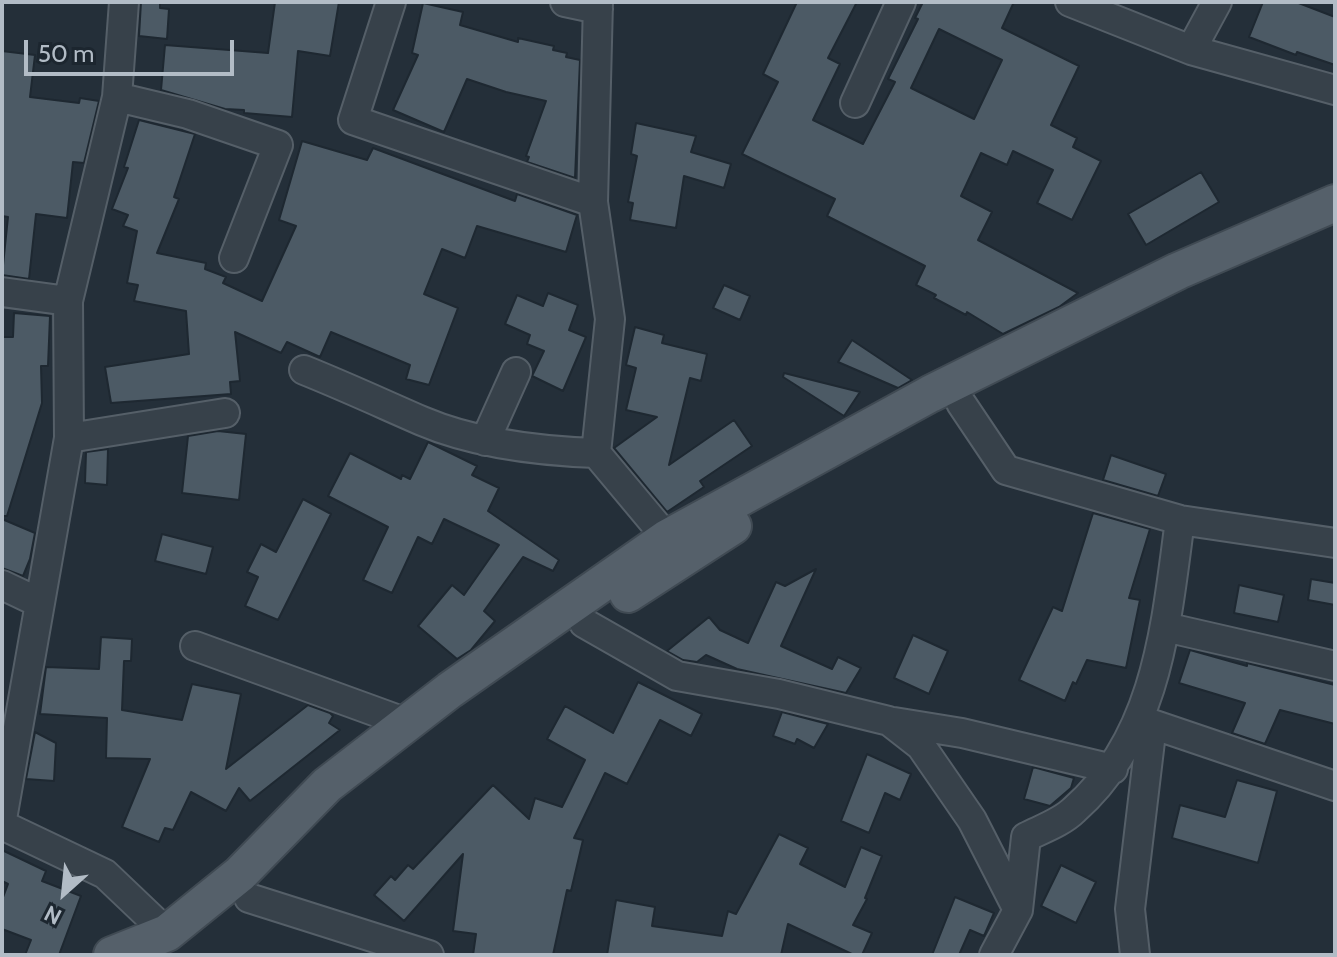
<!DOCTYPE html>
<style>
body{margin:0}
#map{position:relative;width:1337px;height:957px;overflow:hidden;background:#242f39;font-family:Cabin,sans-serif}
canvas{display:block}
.frame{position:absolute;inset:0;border:4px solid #b2bcc6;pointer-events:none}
.north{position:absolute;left:24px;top:853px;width:80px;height:80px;-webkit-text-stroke:6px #1c262f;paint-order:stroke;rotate:207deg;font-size:22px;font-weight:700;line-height:32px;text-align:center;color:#b2bcc6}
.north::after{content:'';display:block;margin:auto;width:28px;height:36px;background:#b2bcc6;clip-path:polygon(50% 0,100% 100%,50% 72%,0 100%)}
.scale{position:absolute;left:24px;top:40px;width:210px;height:36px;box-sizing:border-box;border:4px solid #b2bcc6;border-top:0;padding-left:10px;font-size:24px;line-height:28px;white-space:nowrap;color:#b2bcc6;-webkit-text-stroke:6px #1c262f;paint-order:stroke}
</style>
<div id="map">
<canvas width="1337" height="957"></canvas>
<div class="frame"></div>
<div class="north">N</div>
<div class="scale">50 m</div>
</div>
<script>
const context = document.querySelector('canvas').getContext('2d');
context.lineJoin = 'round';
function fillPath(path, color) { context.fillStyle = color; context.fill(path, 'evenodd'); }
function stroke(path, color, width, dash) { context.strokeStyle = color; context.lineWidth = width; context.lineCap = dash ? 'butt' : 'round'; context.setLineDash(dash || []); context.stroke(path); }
const building = new Path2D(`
 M141,2h19v6l9,1 -2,30 -28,-3z
 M275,2h64l-9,54 -32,-5 -6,66 -48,-4v-3l-19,-1 -64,-19 4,-45 103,8z
 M797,2h60l-29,56 12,6 -27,56 50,24 32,-62 -7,-3 30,-60 -3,-1 8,-16h91l-12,26 77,38 -28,59 26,13 -4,9 28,14 -29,59 -35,-17 16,-33 -40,-19 -6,14 -26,-12 -20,43 31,16 -14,28 100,53 -19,14 -56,27 -36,-22 -1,3 -32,-17 2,-3 -20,-10 9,-19 -98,-50 8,-17 -93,-45 36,-72 -15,-8zM939,29l63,31 -28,59 -63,-31z
 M1263,2h33l39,15v48l-38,-13 -1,3 -47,-18z
 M423,3l40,9 -3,13 58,17v-4l36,8 -1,4 14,3 -1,4 14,3 -5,118 -48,-16 2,-5 -3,-1 20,-55 -40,-9 -39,-13 -23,53 -51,-22 25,-55 -6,-2z
 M2,51l33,4 -5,42 49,6 1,-5 19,3 -15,62 -11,-1 -6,56 -31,-4 -7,65 -27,-4 6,-58 -6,-1z
 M139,120l56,14 -21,63 5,2 -22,54 49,10 -1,6 21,8 -3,6 39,18 34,-75 -17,-6 23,-79 65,19 6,-12 142,53 2,-7 60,21 -11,37 -89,-26 -12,32 -23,-9 -18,45 34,14 -29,77 -23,-6 4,-14 -79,-33 -11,25 -33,-15 -6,11 -46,-21 5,49 -10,1 1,12 -120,9 -6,-36 84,-13 -3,-43 -52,-10 4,-16 -11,-2 10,-52 -14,-5 5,-11 -16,-6 16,-41 -4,-1z
 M636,123l60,13 -5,16 40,12 -7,24 -40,-12 -8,52 -46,-8 3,-17 -5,-1 9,-46 -6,-2z
 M1201,172l18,30 -73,43 -18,-31z
 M724,285l26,11 -10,24 -27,-12z
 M548,293l30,12 -9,25 17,7 -23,54 -31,-15 12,-25 -17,-7 3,-9 -25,-11 12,-29 26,11z
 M14,313l36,3 -2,50h-7l1,37 -35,113h-5v-179h11z
 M635,327l29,8 -2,8 45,11 -6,27 -11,-3 -21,87 65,-45 18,26 -52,35 4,6 -37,25 -53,-64 43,-31 -31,-7 10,-42 -10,-3z
 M852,340l60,40 -14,8 -60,-26z
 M784,373l76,19 -16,24 -61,-39z
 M218,431l28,3 -7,66 -57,-7 6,-57z
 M428,442l49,24 -5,9 27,13 -11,23 71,49 -6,11 -30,-14 -39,54 11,10 -24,29 -14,9 -39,-33 34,-41 12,10 35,-50 -55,-26 -12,25 -14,-7 -26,56 -29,-13 25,-53 -60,-31 22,-43 51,26 1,-4 8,4z
 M108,449l-1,36 -22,-2 1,-31z
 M1111,455l55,19 -8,22 -55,-16z
 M303,499l28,15 -53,106 -33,-14 13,-29 -11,-5 14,-28 15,8z
 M1093,513l57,16 -21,69 11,2 -14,68 -39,-8 -11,24 -3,-2 -8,19 -46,-21 34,-73 9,4z
 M2,519l33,14 -5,26 -7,17 -21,-8z
 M162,534l51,13 -7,27 -51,-13z
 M816,569l-35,77 51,23 6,-12 23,11 -15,25 -109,-24 -31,-14 -9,7 -14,-2 -16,-9 42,-34 11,13 28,13 28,-61 9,4z
 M1311,579l24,4v22l-27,-5z
 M1239,585l45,10 -6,27 -44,-9z
 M913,635l35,16 -19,43 -35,-16z
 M101,637l31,2 -1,22h-7l-2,49 60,10 10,-36 49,10 -15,75 82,-64 22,8 3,3 -4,7 11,7 -90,71 -11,-13 -13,23 -35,-19 -18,38 -8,-2 -6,14 -37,-15 28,-68 -44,-1 1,-40 -67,-4 6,-47 53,2z
 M1190,650l57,16v-3l88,22v39l-55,-14 -15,34 -33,-11 13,-30 -66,-20z
 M638,682l64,32 -11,22 -31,-16 -33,64 -22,-11 -31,65 9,2 -12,51 -4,-1 -14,65h-80l3,-21 -23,-3 10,-77 -59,67 -30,-26 17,-19 4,4 13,-15 5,4 80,-84 36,34 6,-21 27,9 23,-47 -38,-21 18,-33 48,27z
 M782,712l46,12 -14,24 -17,-9 -2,5 -22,-8z
 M35,732l21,11 -2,38 -28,-2z
 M867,754l44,20 -11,26 -15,-7 -16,40 -28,-12z
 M1033,767l41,11 -3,10 -21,18 -26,-7z
 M1237,780l40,11 -19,72 -86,-25 8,-33 45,12z
 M779,834l29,14 -8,16 45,23 16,-40 21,9 -17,42 2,1 -14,26 19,8 -10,22h-8l-66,-31 -7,31h-174l9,-55 39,7 -3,19 70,10 6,-25 8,3z
 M2,850l44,21 -4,10 39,15 -22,59h-34l6,-15 -29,-11v-29l6,-16 -6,-3z
 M1061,865l35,17 -20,41 -35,-17z
 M955,897l39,16 -10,23 -14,-6 -11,25h-27z`);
fillPath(building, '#4c5a65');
stroke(building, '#1e2831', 2);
const minor = new Path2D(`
 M391,2l-38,118 240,82
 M565,2l33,7
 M598,2l-5,200 17,117 -14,134 71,85
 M1070,2l121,48 144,40
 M1191,50l26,-48
 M117,97l71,17 90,31 -44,113
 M855,103l46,-101
 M2,292l66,9
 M304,370c40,16 79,34 118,51 54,23 116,30 174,32
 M961,403l45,67 174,50 155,23
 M69,438l156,-25
 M485,441l31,-69
 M2,585l38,18
 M584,623l93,53 102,18 110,27 32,25 51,74 46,90 -24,45
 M1165,627l170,39
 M195,646l212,77
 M1140,720l195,66
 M894,722l68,11 151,36
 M2,819l67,-381 -1,-137 49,-204 7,-95
 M2,825l103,49 62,59
 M249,898l180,57
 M1018,910l8,-73c16,-8 36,-15 48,-27 84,-74 92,-186 106,-290
 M1135,955l-5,-46 20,-168 -10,-21`);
const major = new Path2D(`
 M628,594l105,-68
 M112,955l55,-22 73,-59 87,-89 123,-95 217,-152 263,-144 248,-123 157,-68`);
stroke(minor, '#555f68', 32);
stroke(major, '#404a53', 40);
stroke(minor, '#37414a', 28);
stroke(major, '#55606a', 36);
</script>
